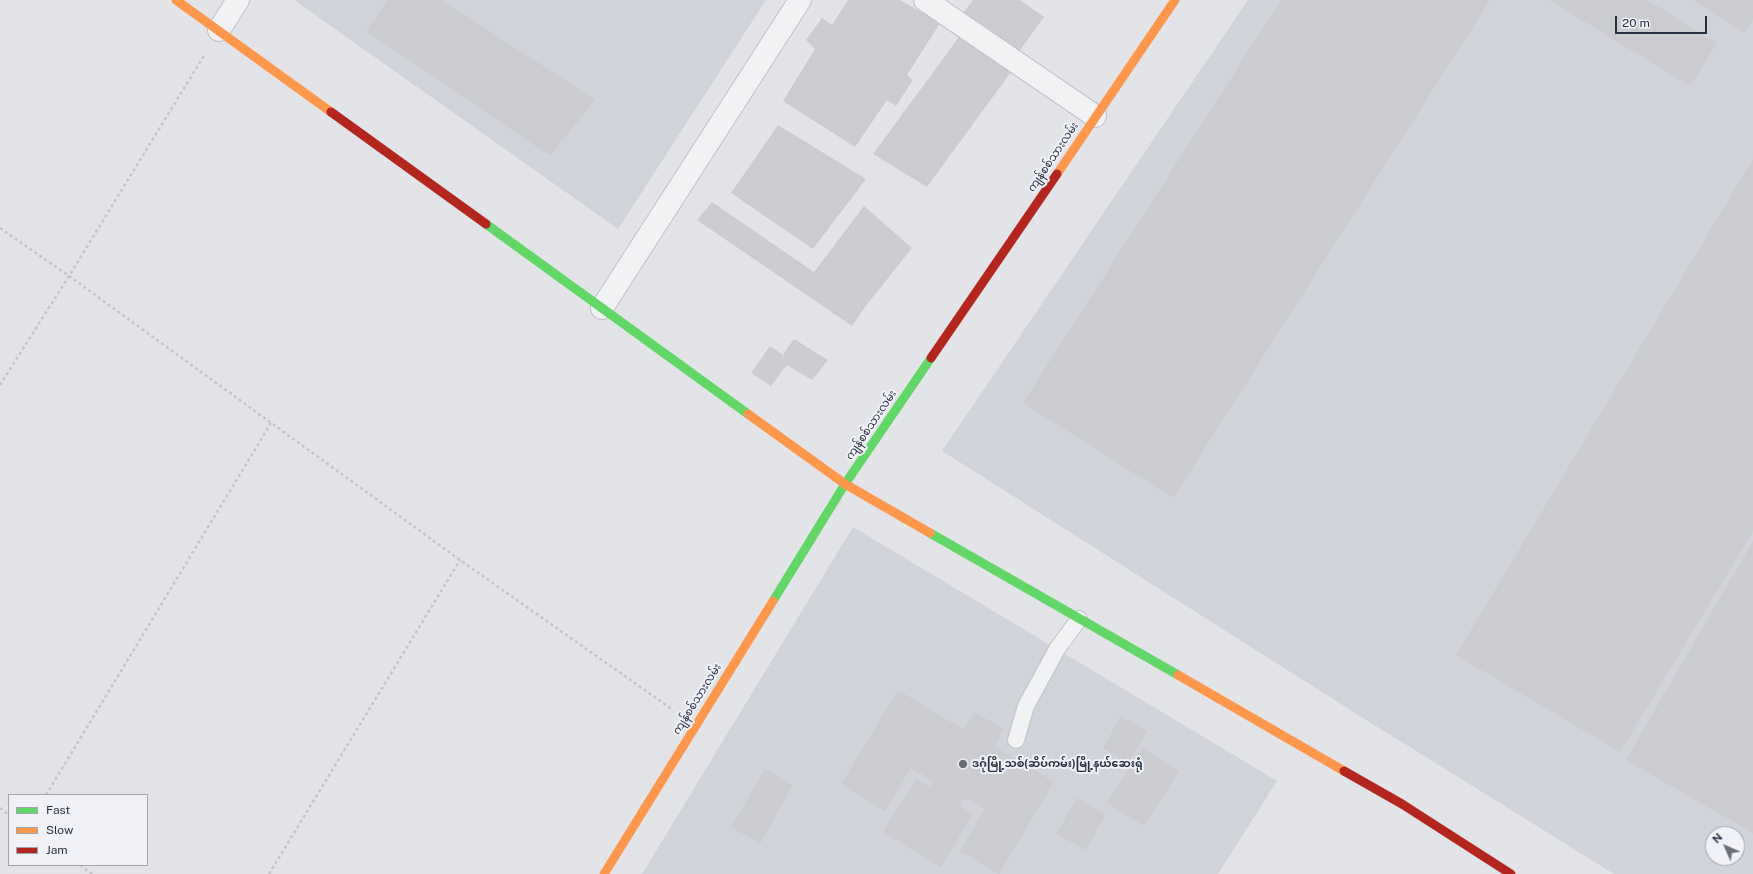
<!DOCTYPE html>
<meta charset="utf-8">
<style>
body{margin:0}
#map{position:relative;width:1753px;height:874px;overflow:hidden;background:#e2e4e7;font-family:"Public Sans",sans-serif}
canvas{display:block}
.legend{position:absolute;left:8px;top:794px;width:140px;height:72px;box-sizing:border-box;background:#f0f2f7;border:1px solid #a0a4ae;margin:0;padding:5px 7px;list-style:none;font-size:12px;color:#283041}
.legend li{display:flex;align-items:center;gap:8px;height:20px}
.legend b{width:20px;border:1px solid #a0a4ae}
.north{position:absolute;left:1705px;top:826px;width:40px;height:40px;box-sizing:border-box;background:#f0f2f7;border:1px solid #a0a4ae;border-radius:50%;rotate:315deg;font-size:11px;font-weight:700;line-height:16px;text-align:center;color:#283041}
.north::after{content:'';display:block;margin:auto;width:14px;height:18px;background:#696f7b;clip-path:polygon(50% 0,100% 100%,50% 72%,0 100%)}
.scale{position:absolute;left:1615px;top:16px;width:92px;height:18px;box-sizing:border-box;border:2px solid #283041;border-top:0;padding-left:5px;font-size:12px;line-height:14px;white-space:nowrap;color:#283041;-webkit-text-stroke:3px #f0f2f7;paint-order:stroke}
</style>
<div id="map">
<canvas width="1753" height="874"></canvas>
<ul class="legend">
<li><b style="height:5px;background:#63d668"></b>Fast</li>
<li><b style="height:5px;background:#ff974d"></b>Slow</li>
<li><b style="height:5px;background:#b3261e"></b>Jam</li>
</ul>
<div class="north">N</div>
<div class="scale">20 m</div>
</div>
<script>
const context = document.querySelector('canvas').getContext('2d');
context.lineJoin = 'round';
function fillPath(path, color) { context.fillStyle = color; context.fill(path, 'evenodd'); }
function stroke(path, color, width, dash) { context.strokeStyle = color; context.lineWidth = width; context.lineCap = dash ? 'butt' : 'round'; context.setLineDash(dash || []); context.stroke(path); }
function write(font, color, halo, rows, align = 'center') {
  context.font = font + ' "Public Sans","Noto Sans Myanmar",sans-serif'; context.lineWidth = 4; context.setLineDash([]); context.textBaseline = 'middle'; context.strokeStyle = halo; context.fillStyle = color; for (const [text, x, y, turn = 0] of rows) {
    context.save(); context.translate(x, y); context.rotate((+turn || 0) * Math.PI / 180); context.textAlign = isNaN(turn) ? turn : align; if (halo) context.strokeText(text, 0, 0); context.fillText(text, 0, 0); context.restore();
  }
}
fillPath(new Path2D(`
 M294,0h472l-148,229z
 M1248,0h505v874h-139l-259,-161 -413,-262zM1713,834h24v24h-24z
 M853,527l424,254 -59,93h-576z`), '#d0d3da');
fillPath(new Path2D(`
 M388,0h54l153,100 -45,56 -184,-125z
 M848,0h52l40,23 -33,52 6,5 -17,26 -9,-6 -32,47 -72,-46 32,-52 -9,-9 16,-22 10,7z
 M973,0h47l24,17 -26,36 -55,-40z
 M1281,0h209l-317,498 -150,-95z
 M1549,0h98l70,43 -27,43z
 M1693,0h60v20l-9,13z
 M959,37l52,35 -84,115 -54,-33z
 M778,125l88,54 -53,70 -82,-56z
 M1753,159v372l-133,221 -164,-97z
 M712,202l102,70 50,-66 48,42 -47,59 -13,19 -155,-106z
 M794,339l34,21 -16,20 -25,-15 -16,21 -20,-13 19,-27 12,8 4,8 -3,-8z
 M1753,541v292l-127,-73z
 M898,690l66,40 10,-18 30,17 -10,17 60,36 -55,92 -39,-23 25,-42 -20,-11 -5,8 13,8 -32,53 -58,-35 33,-53 14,8 4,-6 -23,-13 -26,43 -44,-27z
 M1121,716l26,15 -18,32 -26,-15z
 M1142,747l37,24 -35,55 -37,-23z
 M765,769l28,16 -33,59 -29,-17z
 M1077,798l29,16 -20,36 -30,-16z`), '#cacccf');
const lane = new Path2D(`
 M1016,740l10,-34 31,-57 22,-30`);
const street = new Path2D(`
 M925,0l170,116
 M219,30l19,-30
 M602,308l198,-308`);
stroke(lane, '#c0c2c5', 18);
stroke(street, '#c0c2c5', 24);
stroke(new Path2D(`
 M0,228l69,48 391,284 213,150
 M0,385l69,-109 136,-222
 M46,795l225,-372
 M0,808l9,7
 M80,865l12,9
 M269,874l191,-314`), '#c4c5ca', 2.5, [3, 3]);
stroke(lane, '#f1f2f4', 16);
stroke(street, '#f1f2f4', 22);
stroke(new Path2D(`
 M486,224l262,190
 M930,533l248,142
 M773,601l72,-117 86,-126`), '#63d668', 9);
stroke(new Path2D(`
 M176,0l155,112
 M1057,174l118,-174
 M748,414l97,70 85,49
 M1178,675l166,96
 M604,874l169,-273`), '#ff974d', 9);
stroke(new Path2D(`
 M331,112l155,112
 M931,358l126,-184
 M1344,771l58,33 109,70`), '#b3261e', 9);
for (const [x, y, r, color] of [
 [963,764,5,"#696f7b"]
]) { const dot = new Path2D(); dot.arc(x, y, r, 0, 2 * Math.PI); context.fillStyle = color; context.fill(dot); stroke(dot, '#f0f2f7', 1.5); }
write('11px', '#283041', '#f0f2f7', [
 ["ကျန်စစ်သားလမ်း",1053,157,-56],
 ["ကျန်စစ်သားလမ်း",871,425,-56],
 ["ကျန်စစ်သားလမ်း",697,699,-58]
]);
write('bold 11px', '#283041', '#f0f2f7', [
 ["ဒဂုံမြို့သစ်(ဆိပ်ကမ်း)မြို့နယ်ဆေးရုံ",972,764]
], 'left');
</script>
